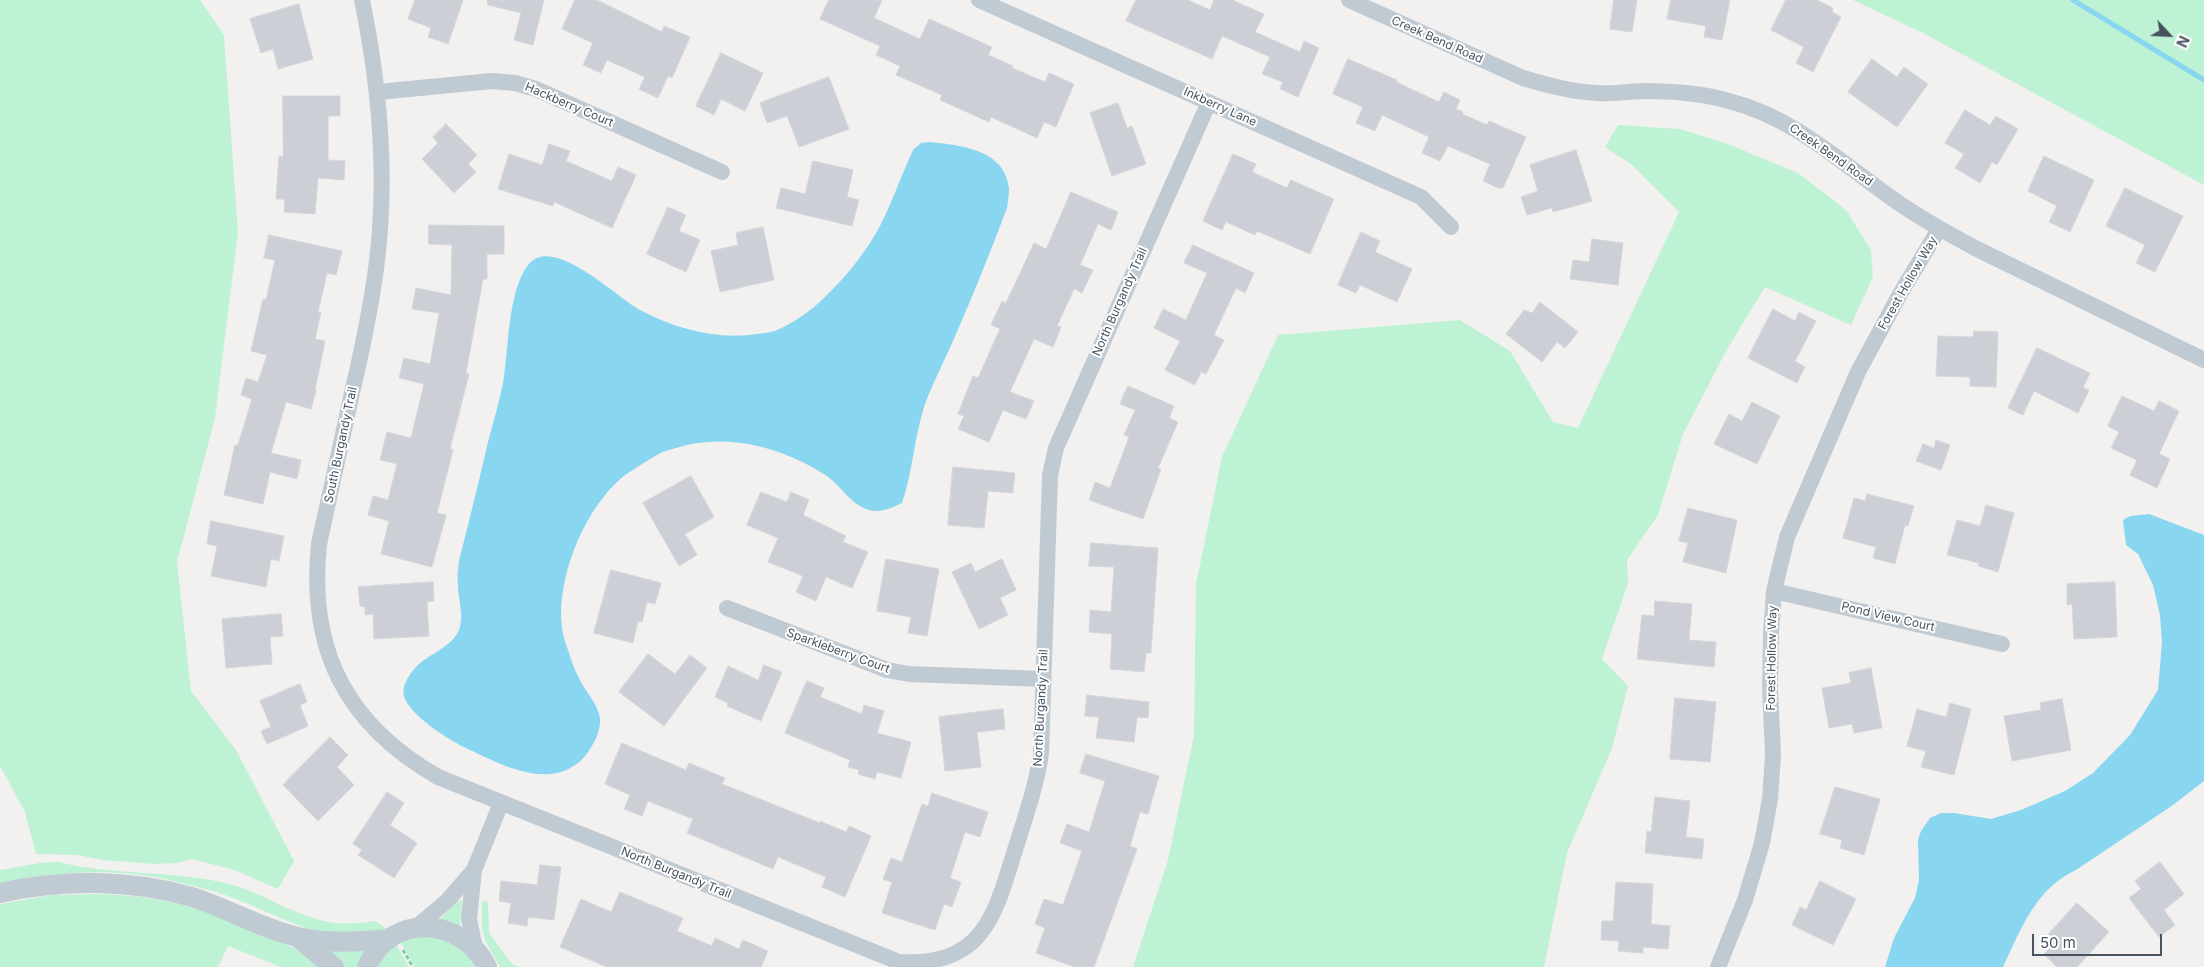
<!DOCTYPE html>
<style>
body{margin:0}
#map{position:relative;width:2204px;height:967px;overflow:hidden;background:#f3f0f0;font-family:Inter,sans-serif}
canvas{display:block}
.north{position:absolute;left:2144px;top:10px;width:50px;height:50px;-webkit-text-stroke:4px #fff;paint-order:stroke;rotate:115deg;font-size:14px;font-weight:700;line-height:20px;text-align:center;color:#47535f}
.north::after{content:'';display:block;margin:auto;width:18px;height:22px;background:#47535f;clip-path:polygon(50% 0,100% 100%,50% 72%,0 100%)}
.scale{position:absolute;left:2032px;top:934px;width:130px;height:22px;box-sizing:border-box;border:2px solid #47535f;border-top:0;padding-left:6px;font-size:15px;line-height:18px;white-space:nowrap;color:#47535f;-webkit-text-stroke:4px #fff;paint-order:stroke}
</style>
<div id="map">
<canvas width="2204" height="967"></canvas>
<div class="north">N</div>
<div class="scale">50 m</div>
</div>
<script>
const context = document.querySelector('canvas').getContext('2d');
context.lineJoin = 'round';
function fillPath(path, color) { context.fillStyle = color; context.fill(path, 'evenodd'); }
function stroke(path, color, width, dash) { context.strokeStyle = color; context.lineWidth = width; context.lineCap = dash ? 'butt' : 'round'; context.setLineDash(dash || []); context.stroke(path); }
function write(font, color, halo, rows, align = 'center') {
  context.font = font + ' Inter,sans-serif'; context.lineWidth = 4; context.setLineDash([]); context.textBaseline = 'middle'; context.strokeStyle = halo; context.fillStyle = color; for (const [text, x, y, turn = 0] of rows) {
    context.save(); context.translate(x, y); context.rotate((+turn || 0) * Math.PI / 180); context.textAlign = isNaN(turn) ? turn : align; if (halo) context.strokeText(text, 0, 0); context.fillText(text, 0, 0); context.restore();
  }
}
fillPath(new Path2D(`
 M0,0h200l24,35 14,198 -23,185 -38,144 14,129 45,59 58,111 -16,28 -43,-19 -44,-11 -14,4 -22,1 -53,-4 -24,-5 -42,-1 -11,-42 -25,-46z
 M1853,0h351v185l-281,-152z
 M1618,125l62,4 48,15 70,29 48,37 25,40 2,27 -22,48 -86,-38 -39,64 -43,83 -25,81 -31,45 1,23 -26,76 26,27 -16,62 -45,105 -23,114h-411l35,-107 26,-125 2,-151 26,-127 56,-122 182,-15 50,31 43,71 25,6 101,-216 -48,-48 -26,-17z
 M59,862c56,14 115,8 170,22 35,9 65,32 100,38 16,3 31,1 46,-1l12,8c-58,21 -106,-14 -159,-33 -19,-7 -39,-11 -59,-16 -55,-13 -113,-8 -169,3v-13l40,-7z
 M97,894c21,1 43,2 64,6 56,11 115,33 161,67h-41l-53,-21 -10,21h-218v-63l52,-9z
 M459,900l3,1 -2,26 -20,-8z
 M488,901l1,32 23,31 8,3h-20l-14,-25 -4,-13v-27z
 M421,933l36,9 22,25h-64l-15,-26z
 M396,944l13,23h-34z
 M328,949l37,1 -7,17h-14z`), '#bdf2d4');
fillPath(new Path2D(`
 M929,142c30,3 76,7 80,46 0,6 -1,13 -2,20 -16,42 -33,85 -51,126 -10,24 -22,46 -31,70 -11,33 -12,67 -23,99 -11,5 -21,10 -33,7 -18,-5 -28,-24 -42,-34 -45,-29 -100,-44 -151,-28 -7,2 -13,3 -19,7 -13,8 -30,17 -41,28 -34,33 -60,97 -54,145 1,9 5,19 8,28 3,10 7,19 12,28 6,10 17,23 18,35 1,13 -7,26 -14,36 -32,38 -82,11 -118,-6 -18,-8 -59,-34 -64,-53 -3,-11 7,-24 14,-31 12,-11 30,-17 39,-31 9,-15 1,-33 1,-49 -1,-8 0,-16 1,-24 10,-40 20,-79 29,-119 5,-19 11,-39 15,-59 6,-33 4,-90 25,-118 25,-32 90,34 112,45 36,19 76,30 117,24 6,-1 14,-1 20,-4 16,-7 34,-19 47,-32 19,-18 37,-40 51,-63 15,-26 25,-57 38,-85l8,-7z
 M2149,514l55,21v246l-31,24 -97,65c-40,18 -55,59 -73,97h-118l9,-29 21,-40 4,-18 -1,-40 3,-9 9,-13 11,-5h13l37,6 30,-9 44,-19 28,-18 37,-38 28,-45 4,-48 -2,-27 -7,-30 -15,-31 -12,-9 -3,-25 7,-4z`), '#89d6f0');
stroke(new Path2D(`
 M2073,0l131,80`), '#89d6f0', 5);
const building = new Path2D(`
 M415,0h48l-15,44 -20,-7 3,-9 -23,-9z
 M488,0h56l-11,45 -19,-5 7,-27 -33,-8z
 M575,0h22l65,32 2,-6 26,11 -18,41 -4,-2 -10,22 -19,-9 6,-12 -38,-17 -6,13 -18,-8 10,-22 -31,-14z
 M829,0h53l-8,18 46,21 9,-20 63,28 -4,8 25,11 -1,2 33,14 4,-9 25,11 -18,43 -12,-5 -7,16 -46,-21 -2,5 -49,-22 2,-5 -46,-20 4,-9 -24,-11 4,-9 -60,-27z
 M1136,0h52l22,10 4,-10h18l32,14 -9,18 45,20 4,-11 15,7 -21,49 -18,-8 3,-7 -21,-8 8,-17 -48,-21 -10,23 -86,-38z
 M1614,0h23l-5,32 -22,-3z
 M1671,0h59l-8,40 -18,-3 2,-11 -39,-7z
 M1786,0h31l16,8 -1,4 9,5 -28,55 -17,-9 8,-16 -33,-17z
 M299,4l14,55 -35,10 -5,-20 -12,4 -11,-34z
 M721,53l42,20 -18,38 -24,-12 -7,16 -18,-9z
 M1348,59l49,21 -1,2 43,20 5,-10 16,8 -4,9 7,3 -1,2 25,11 2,-4 37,16 -23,51h-5l-15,-7 7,-17 -42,-18 -8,15 -18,-8 7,-16 -47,-22 -7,16 -19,-8 7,-16 -30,-13z
 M1872,59l25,18 7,-10 24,17 -31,43 -49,-35z
 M829,77l20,52 -50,18 -12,-31 -20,7 -7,-20z
 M283,96h57v20h-12v44l17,1 -1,19 -26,-2 -3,36 -31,-2 1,-13h-9l3,-43 4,1z
 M1118,103l9,25 5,-2 14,38 -34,12 -22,-63z
 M1965,110l25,15 6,-9 22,13 -21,36 -5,-3 -12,21 -25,-15 9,-14 -19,-11z
 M446,124l31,31 -9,9 8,8 -22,21 -32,-34 16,-16 -5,-6z
 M549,144l21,7 -4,10 46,20 6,-14 18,8 -24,53 -58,-26 -1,4 -55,-17 11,-35 33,11z
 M1576,150l16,51 -39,11 -1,-4 -25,7 -6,-18 17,-6 -8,-26z
 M1233,154l23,10 -4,8 35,16 4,-8 43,19 -24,55 -53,-23 -2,4 -29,-13 -4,8 -19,-9z
 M2044,156l50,24 -24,52 -21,-10 8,-16 -29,-15z
 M813,161l40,9 -6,27 12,3 -7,26 -76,-18 5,-20 24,6z
 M2125,188l58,28 -28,56 -19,-9 9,-18 -39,-19z
 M1071,192l47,20 -7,18 -13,-6 -18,41 13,5 -11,23 -8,-4 -17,37 4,1 -8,20 -19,-8 -24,53 24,9 -8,18 -23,-9 -14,32 -31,-13 6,-13 -6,-2 15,-38 5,2 22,-49 -9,-4 11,-24 4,2 28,-60 12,6z
 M668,207l18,8 -7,16 21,9 -14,32 -39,-18z
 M429,225l75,1v28h-17v25h-4l-17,94 3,1 -19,75 3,1 -16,63 9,2 -14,52 -51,-13 8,-33 -21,-6 5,-19 15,4 9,-36 -17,-4 7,-28 24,6 13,-54 -25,-6 5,-20 26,6 9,-51 -27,-4 4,-21 35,7 1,-50 -23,-1z
 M763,227l11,53 -54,12 -9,-41 27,-6 -2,-12z
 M1361,232l19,9 -5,11 37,17 -15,33 -37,-17 -4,8 -18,-8z
 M269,235l73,16 -6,24 -9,-2 -9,39h3l-6,27 10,2 -10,49 1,1 -5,18 -25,-7 -15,51 30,7 -4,19 -27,-7 -7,32 -39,-9 11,-50h3l14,-46 -11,-4 5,-17 12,4 9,-27 -16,-4 12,-52 3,1 9,-40 -11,-2z
 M1592,239l31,4 -5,42 -48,-6 3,-19 16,2z
 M1193,245l61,28 -9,20 -9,-5 -22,47 10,5 -18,34 -5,-2 -6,13 -30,-15 15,-29 -26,-13 9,-19 23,11 21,-47 -23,-10z
 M1540,302l38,30 -13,16 -8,-6 -15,20 -36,-28 18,-24 8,3z
 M1773,309l22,12 4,-9 17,9 -21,40 10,6 -8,16 -49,-25z
 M1974,331l24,1 -2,55 -26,-1v-9l-34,-1 2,-40 35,1z
 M2037,348l53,25 -7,15 6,2 -11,23 -44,-22 -11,24 -15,-7z
 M1128,386l46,20 -5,12 9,4 -20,46 3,1 -18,50 -54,-19 6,-18 15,6 19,-51 -5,-2 11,-25 -15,-6z
 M2122,396l32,15 5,-10 20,10 -20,43 11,5 -13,29 -27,-13 7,-15 -26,-12 8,-16 -11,-6z
 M1752,402l28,14 -23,48 -43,-20 15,-30 13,7z
 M1936,440l14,5 -9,25 -25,-9 7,-17 11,4z
 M953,467l62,6 -2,20 -25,-2 -4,37 -36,-3z
 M691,476l23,41 -29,17 12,21 -18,11 -36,-63z
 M761,492l26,10 4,-10 18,8 -6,15 43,21 -3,6 25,10 -16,36 -26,-11 -10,24 -20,-9 7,-16 -35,-14 10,-24 -31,-13z
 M1867,494l47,12 -6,20 -3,-1 -10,39 -22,-6 3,-11 -33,-9 11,-40 11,3z
 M1986,505l28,8 -16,59 -20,-6 1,-3 -32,-8 10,-35 23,6z
 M1688,508l49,12 -11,53 -43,-11 5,-19 -9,-2z
 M211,521l73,15 -5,25 -8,-2 -5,28 -55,-11 6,-30 -10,-2z
 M1091,543l67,5 -7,105h-5l-2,19 -34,-3 2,-35 -23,-2 1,-22 21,2 3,-45 -25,-1z
 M886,559l53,10 -12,67 -19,-3 3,-16 -34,-6z
 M1002,559l14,31 -16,8 8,17 -29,14 -27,-57 19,-9 4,9z
 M611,570l50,13 -6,21 -8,-2 -5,20 -4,-1 -5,22 -39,-10z
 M433,582l1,19 -7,1 2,34 -55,3 -1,-25 -8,1v-8l-5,-1 -2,-19z
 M2115,582l2,55 -43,2 -2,-35 -5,1v-21z
 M1655,601l37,3 -3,36 27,2 -2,25 -77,-8 5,-44 12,1z
 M281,614l2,22 -13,1 2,27 -46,4 -4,-49z
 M648,654l27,20 15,-19 17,13 -43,58 -45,-34z
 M764,665l18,7 -21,49 -34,-15 1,-3 -13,-6 13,-31 30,14z
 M1871,668l11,60 -28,5 -2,-9 -23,4 -7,-40 29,-5 -2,-10z
 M807,681l17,7 -4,9 42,17 2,-9 20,6 -7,22 34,9 -10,36 -24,-6 -2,7 -17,-5 1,-4 -11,-3 2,-7 -65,-27z
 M300,684l7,18 -7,3 8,21 -41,18 -6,-13 10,-4 -11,-26z
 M1087,695l62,7 -1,16 -11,-1 -3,25 -38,-4 3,-21 -14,-1z
 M1675,698l41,4 -6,60 -40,-3z
 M2062,699l9,51 -59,11 -8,-45 37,-6 -1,-7z
 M1950,703l21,6 -17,66 -33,-8 5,-16 -19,-5 10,-37 29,8z
 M1003,709l2,20 -28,3 4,35 -36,4 -6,-54z
 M330,737l18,18 -11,12 17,18 -36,36 -35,-36z
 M622,743l64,27 3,-7 36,15 -3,6 98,39v-2l26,11 3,-6 22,10 -26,61 -23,-10 4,-10 -48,-20 -5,12 -86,-36 6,-14 -45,-18 -6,15 -18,-7 6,-14 -25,-11z
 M1086,754l73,22 -11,38 -8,-2 -10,34 7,3 -43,118h-19l-39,-14 9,-25 -10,-4 9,-25 19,6 19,-54 -22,-8 7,-19 22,8 16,-51 -25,-8z
 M1835,787l45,12 -16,56 -24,-7 2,-8 -22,-6z
 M387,792l17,11 -14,22 27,18 -23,35 -36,-23 4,-5 -9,-6z
 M932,793l56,19 -8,25 -15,-5 -15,46 11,4 -9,25 -8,-3 -9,26 -53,-17 10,-31 -9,-3 8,-21 11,4 20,-58 6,2z
 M1655,797l35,4 -4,36 18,2 -2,20 -57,-6 2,-22 4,1z
 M2160,862l24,32 -20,16 11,15 -16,12 -30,-39 12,-9 -6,-8z
 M540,865l21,2 -7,53 -26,-3 -1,9 -19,-3 3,-20 -12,-2 2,-20 36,4z
 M1820,881l36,18 -23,46 -41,-20 8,-18 6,3z
 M1616,882l37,2 -2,40 19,2 -2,23 -25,-2v6l-25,-2 1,-10 -18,-1 1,-19h11z
 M620,892l63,26 -6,13 35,15 3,-8 24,11 4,-9 25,11 -7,16h-154l-47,-20 21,-48 30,13z
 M2077,903l32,29 -32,35h-20l-13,-13 9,-10 -8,-6z`);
fillPath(building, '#cccfd5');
stroke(building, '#d4d6dc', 1);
stroke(new Path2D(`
 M403,950l10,17`), '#74d1a7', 3, [4, 2.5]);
stroke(new Path2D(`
 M362,0c17,83 25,167 16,252 -5,47 -15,94 -26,141 -11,50 -22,101 -33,151 -11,106 27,180 119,233l461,185c85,5 96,-48 116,-112 10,-32 21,-63 26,-96l9,-279 6,-27 153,-346
 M979,0l442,197 30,30
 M1349,0l174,78c24,7 49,14 74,15 15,1 30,-1 45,-2 28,0 60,2 87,10 69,18 114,64 171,103 24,16 49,30 75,44l229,112
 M378,92l114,-11 23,2 21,6 186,83
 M1774,591l228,53
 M727,608l160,62 22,4 134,5
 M474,870l27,-67
 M415,928l32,-27 27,-31 -5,49 6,29
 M1718,967l27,-67 17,-57 8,-44 3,-45 -3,-66 1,-55 3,-42 13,-54 71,-165 42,-78 39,-65`), '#c0cad3', 16);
stroke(new Path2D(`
 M0,893c62,-14 130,-14 192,4 35,11 70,32 106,40 31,7 60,5 91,2
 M298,938l36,29
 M367,967c23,-55 95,-51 120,0`), '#c0cad3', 20);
write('12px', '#47535f', '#fff', [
 ["Creek Bend Road",1437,40,24],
 ["Hackberry Court",569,105,23],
 ["Inkberry Lane",1220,107,24],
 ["Creek Bend Road",1831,155,35],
 ["Forest Hollow Way",1908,283,-60],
 ["North Burgandy Trail",1120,302,-66],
 ["South Burgandy Trail",341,445,-78],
 ["Pond View Court",1888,617,13],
 ["Sparkleberry Court",838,651,20],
 ["Forest Hollow Way",1772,658,-89],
 ["North Burgandy Trail",1041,708,-87],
 ["North Burgandy Trail",676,873,22]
]);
</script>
